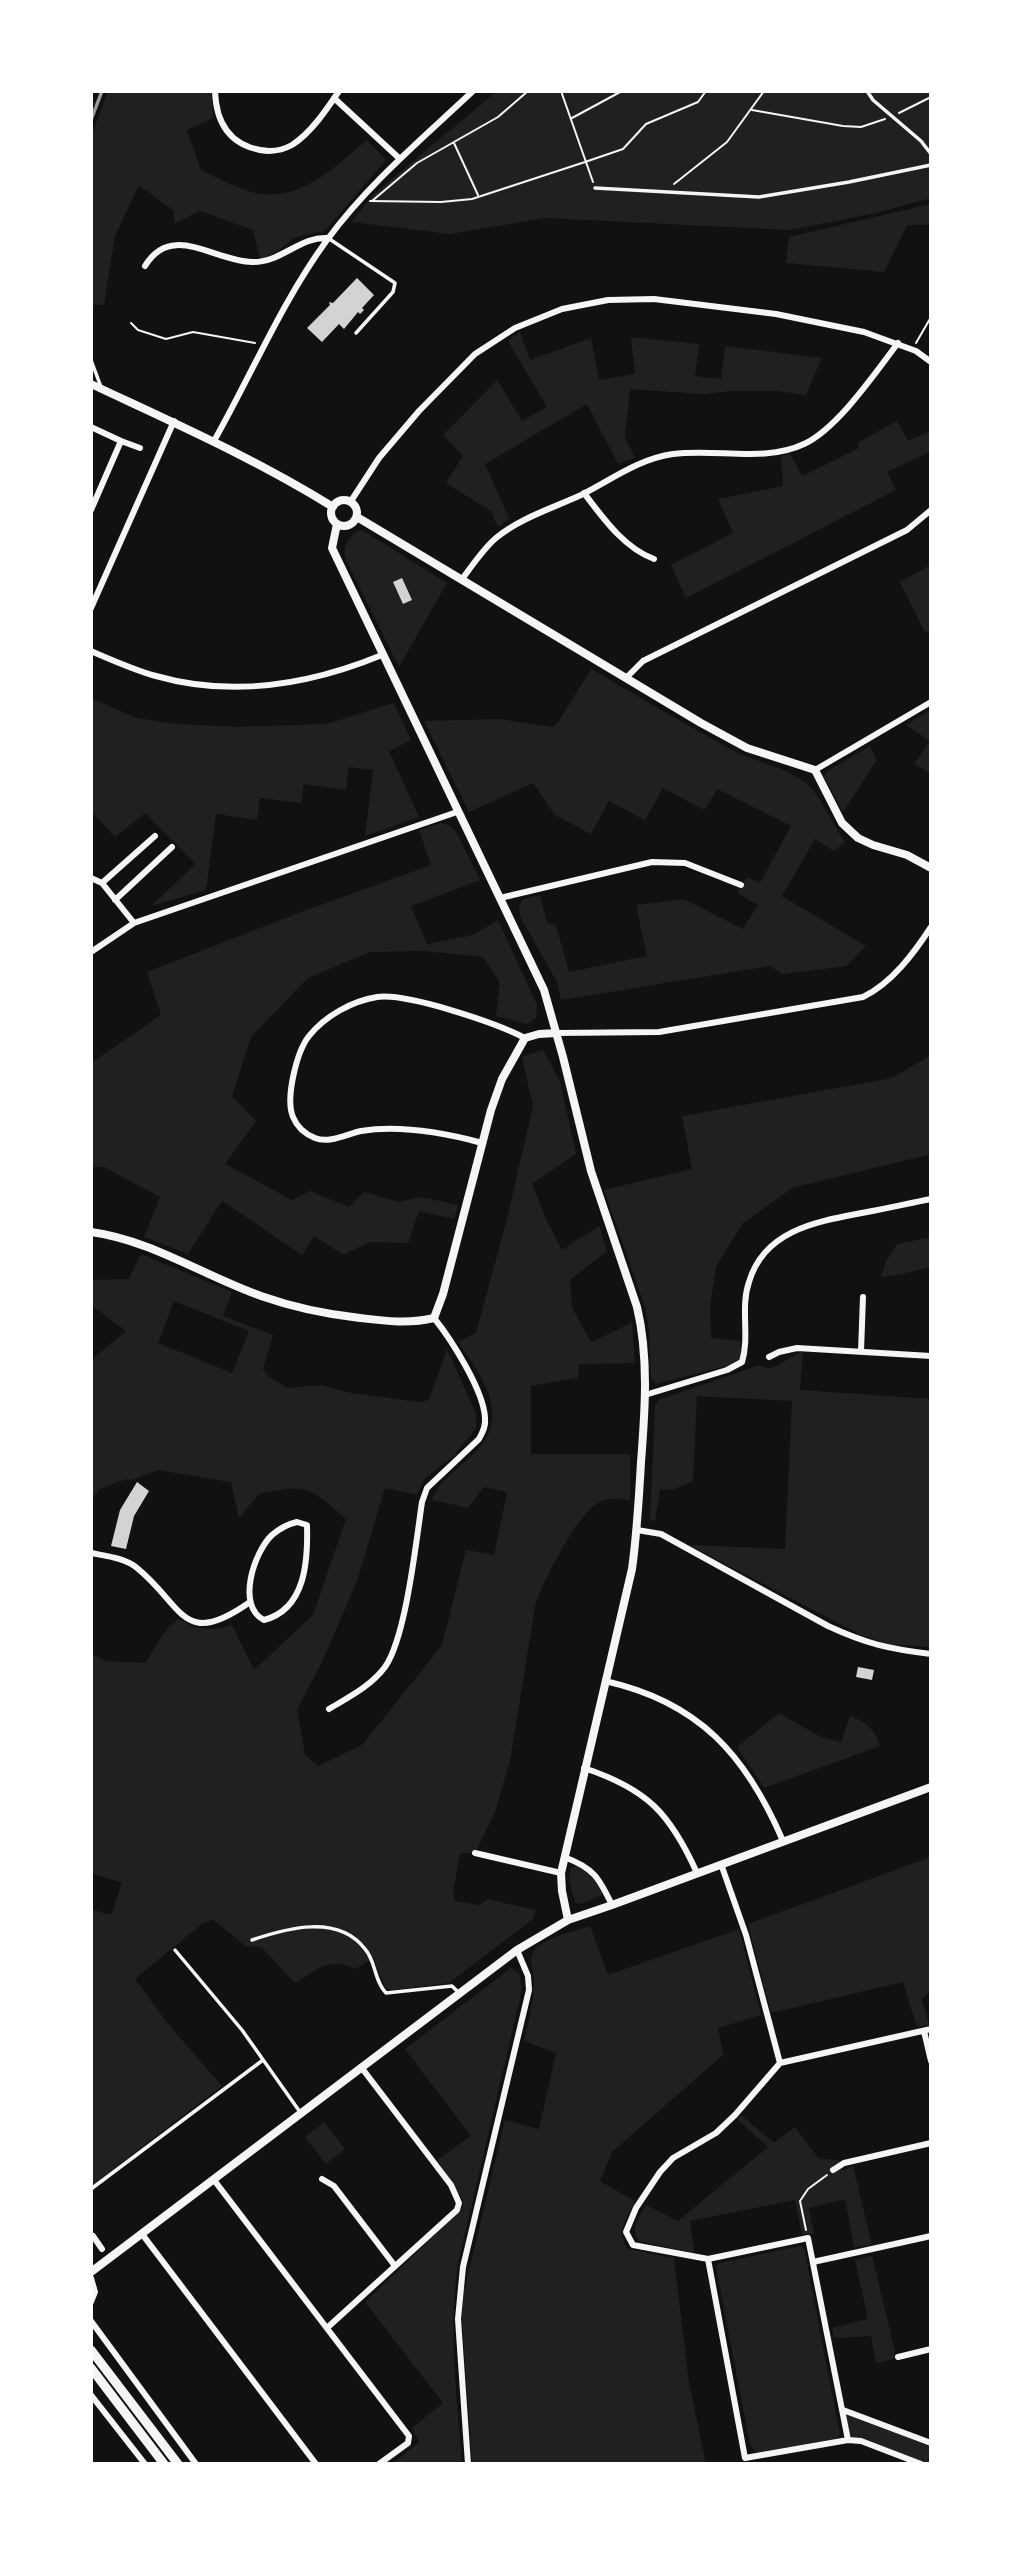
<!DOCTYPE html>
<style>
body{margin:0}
#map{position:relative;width:1022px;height:2555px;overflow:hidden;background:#111;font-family:"Work Sans",sans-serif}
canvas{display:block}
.frame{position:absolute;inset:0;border:93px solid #fff;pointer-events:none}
</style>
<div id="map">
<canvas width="1022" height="2555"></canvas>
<div class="frame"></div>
</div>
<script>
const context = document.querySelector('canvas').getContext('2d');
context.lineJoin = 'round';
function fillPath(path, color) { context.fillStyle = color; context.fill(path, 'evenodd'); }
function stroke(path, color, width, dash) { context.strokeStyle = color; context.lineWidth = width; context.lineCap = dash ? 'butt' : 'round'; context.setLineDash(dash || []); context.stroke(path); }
fillPath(new Path2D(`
 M108,91h103l2,27 -26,12 14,40c16,7 34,18 51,22 48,12 81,-24 115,-52l19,20 -61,71 -29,6 -29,21h-7l-7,-28 -53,-19 -26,13v-13l-35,-26 -24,51 -11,69h-12l-1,-168z
 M497,91h434v107l-55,15 -86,17 -244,-12 -96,16 -99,-12 23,-28z
 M931,204v21h-24l-23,47 -98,-9 3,-26z
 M520,332l10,28 61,-22 8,42 36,-6 -4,-37 68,7 -4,32 26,3 4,-33 97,12 -16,37 -29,-4h-44l-31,3 -72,-5 -5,48 10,21 -17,6 -31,-60 -102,60 24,54 -11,10 -7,-17 -45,-28 17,-27 -20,-21 54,-55 25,41 25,-14 -39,-66z
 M897,421l11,20 23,-10v20l-44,21 9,18 -210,108 -15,-33 62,-32 -15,-34 65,-13 -2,-30 9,-2 12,22 57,-28 -2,-5z
 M362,530l85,53 -48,84 -53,-107c-4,-14 3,-26 16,-30z
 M931,565v65l-6,2 -25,-50z
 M591,669c47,27 94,55 141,81 24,12 53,17 74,33 13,10 28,43 39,59l-11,9 -19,-12 -33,57 84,50 -20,20 -64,8 -12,-8 -209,34 -4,-18 -37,-66 -1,-11 5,-6 16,-4 7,28 9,2 13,47 78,-16 -11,-51 48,-6 59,30 15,-24 -21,-12 10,-16 13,6 31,-57 -74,-37 -12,21 -42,-22 -18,32 -36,-19 -18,33 -36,-19 -22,-32 -64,29 -45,-91 77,-2 50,8 6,-3z
 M91,698l45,20 40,6 62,3 88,-3 68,-21 17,37 -22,11 30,66 -54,19 8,-66 -24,-3 -3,23 -42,-6 -3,19 -41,-5 -3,22 -41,-6 -10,76 -55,16 45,-42 -51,-51 -30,24 -24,-26z
 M931,709v65l-17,-10 16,-23 -24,-16z
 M870,746l7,14 -34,52 -19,-35 3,-6z
 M441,823l8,2 6,5 25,50 -69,26 16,38 46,-9 25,-15 39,85 -1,13 -9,6 -31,-8 4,-34 -17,-25 -59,-6 -54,1 -62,26 -57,59 -19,59 24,25 -31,43 67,36 18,-9 39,16 15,-15 35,10 22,-5 37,8 -4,14 -35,-8 -11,32 -38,-1 -27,13 -29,-19 -12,19 -80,-54 -34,53 -44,-17 16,-40 -56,-30h-13v-104l70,-48 -14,-43 154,-60 130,-47 -12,-35z
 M543,1050l17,31 16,73 -44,30 15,37 15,29 37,-24 8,25 -37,29 2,27 19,35 41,-19 3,40 -56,1 -1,14 -47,8v68h99v46c-12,-1 -21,-3 -32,3 -22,13 -55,78 -63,103l-25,155 -15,51 -20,41h-15l-7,39 2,9 24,4 9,-6 47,11 -2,9 -84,64 -59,7 -5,-3 -12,-30 -17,12c-27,-12 -38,0 -61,14l-34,-36 -15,-1 -34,-27 -6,4 -2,-1 -69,57 34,46 53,61 -131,100v-277l20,6 11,-32 -31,-10v-220l14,8 40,2 21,-33 12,-11c22,12 30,12 54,6l22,45 59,-55 33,-96c-37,-32 -38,-36 -87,-25l-20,24 -8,-36 -73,-12 -23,9 -12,1 -23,9 -9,11v-140l35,-29 -35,-26v-25l38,-1 12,-25 91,38 -9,24 50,19 -10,34 6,8 18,11 34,-3 25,7 72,10 11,-2 18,-51 29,64v15l-22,28 -29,22 -8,17 -32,-7 -28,93 -34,79 -26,50 8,45 13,11 44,-21 80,-100 24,-95 28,5 13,-63 -23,-5 -16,21 -36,-8c5,-15 16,-23 27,-33 7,-7 17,-14 23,-23 27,-34 -4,-73 -24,-102l18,-9 31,-114 26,-113 -11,-49zM174,1301l75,30 -17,42 -74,-30z
 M931,1055v99l-139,34 -50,36 -26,43 -6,40 1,31 29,3 2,21 -86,22 -5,-6 -2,-49 -4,-22 -41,-117 88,-21 -10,-53 210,-38z
 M931,1237v30l-29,7 -21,3 4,-14 12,-19z
 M803,1352l-3,38 131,9v248l-44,-3 -28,-10 -170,-89 96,4 7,-148 -95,-5 -4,85 -20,9 -13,-1 -5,32 -5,-1 5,-114 4,-6 100,-35c16,10 26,-8 44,-13z
 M779,1713l42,24 20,5 9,-26c16,5 25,14 30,30l-116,42 -27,-41z
 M931,1857v132l-9,11 7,25 -12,2 -14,-45 -132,31 -23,-89z
 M578,1866c12,7 18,16 25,29l-23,9 -5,-2 -6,-22 2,-12z
 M590,1926l18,49 131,-46 22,86 -43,13 5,27 -111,97 -12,29 35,20c-8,18 -20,30 -7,48l46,9 15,125 17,81h-234l-10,-145 1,-23 42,-176 34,9 17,-76 -32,-12c4,-19 10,-40 10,-60 0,-8 -5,-20 -2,-27 7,-15 43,-23 58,-28z
 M511,1968l8,5 3,17 -64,273c-10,67 -1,134 4,201h-70l27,-22 -7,-14 31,-25 -78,-101 97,-93 1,-9 -26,-40 34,-24 -66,-87z
 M741,2115l33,28 21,-16 24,32 20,1 4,11 10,-5 19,79 -18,2 -9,-48 -36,9 5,26h-12l-7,-34 -105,21 4,32 -55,-12c-9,-14 0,-23 7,-36l32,16 90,-74 -31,-28z
 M324,2122l21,27 -19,15 -21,-27z
 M801,2246l3,2 36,186 -3,5 -77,14 -5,-2 -5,-7 -34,-176 3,-5z
 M872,2256l23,95 -1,8 -18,4 -5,-27 -37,2 -2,-10 36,-9 -13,-59z
 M843,2410l88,32v22h-10l-60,-23 -13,-1z`), '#202020');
fillPath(new Path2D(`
 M357,278l17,17 -12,13 2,2 -4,4 -2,-2 -14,17 -5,-5 -17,18 -15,-14 23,-23 -1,-3 4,1z
 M402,578l10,22 -9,4 -10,-22z
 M137,1482l12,9 -15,25 -8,33 -15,-3 9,-36z
 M858,1667l16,3 -2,10 -16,-3z`), '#d3d3d3');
stroke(new Path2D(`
 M561,91l32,91
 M752,110l91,16 18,1 24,-8
 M899,113l32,-16
 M572,118l50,-27
 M454,143l24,52
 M674,184l53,-42 37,-51
 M370,201l71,1 31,-3 113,-37 38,-13 23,-25 52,-22 8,-11
 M372,201l45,-38 81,-46 30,-26
 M131,323l7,7 28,9 27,-7 62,11
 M916,343l15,-26
 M806,2230l-6,-29 8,-12 19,-14`), '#f5f5f5', 2);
stroke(new Path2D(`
 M867,91l6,9 48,41 10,13
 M595,188l164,9 90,-15 82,-17
 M328,238l67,45 -2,9 -37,41
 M91,360l10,27
 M252,1940c35,-12 86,-26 113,9 11,12 9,32 21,44l66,-7 6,6
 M175,1950l67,80 58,82
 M91,2189l172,-129`), '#f5f5f5', 3.5);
stroke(new Path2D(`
 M215,91c1,31 14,53 45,59 11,2 23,0 32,-5 19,-12 35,-36 47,-54
 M334,98l66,61
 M145,266c26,-44 69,-5 107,-4 29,1 48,-26 76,-24
 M91,427l30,14
 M214,441c38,-67 67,-138 113,-201 41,-56 96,-102 146,-149
 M584,493c19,25 40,55 70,66
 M351,501l28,-43 40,-47 56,-57 40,-26 47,-19 46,-9 46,-1 122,15 88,18 52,19 15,11
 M91,510l30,-69 19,7
 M462,579c10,-13 21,-30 34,-41 24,-20 57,-30 85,-43 30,-15 57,-36 92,-41 43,-6 91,9 131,-10 34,-16 71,-71 94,-101
 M91,608l83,-187
 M91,651c21,9 43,19 65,25 77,22 153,9 226,-21
 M627,677l16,-16 264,-131 24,-20
 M815,770l116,-68
 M91,878l11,5 32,40
 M102,883l53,-47
 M500,898l152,-36 33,1 56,22
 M115,900l57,-53
 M91,952l43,-29 323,-111
 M556,1033l103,-1 204,-35c29,-14 51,-44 68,-70
 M482,1143c-37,-10 -83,-18 -121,-12 -14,3 -32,13 -46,7 -10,-4 -18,-11 -22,-21 -8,-19 4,-66 16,-81 16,-20 43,-35 68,-39 31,-4 119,26 148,41
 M861,1351l2,-54
 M769,1357l10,-5 18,-4 134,8
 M645,1395l82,-25 15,-8c8,-26 -2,-54 7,-80 16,-54 72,-61 118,-70 22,-4 43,-9 64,-13
 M297,1522l10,3c1,35 -1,84 -43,95 -28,-14 -10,-68 8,-85 7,-6 16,-11 25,-13z
 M637,1530l24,4 167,92c39,18 61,23 103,28
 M91,1553c15,3 34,5 46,15 47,38 45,82 113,34
 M605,1681c94,21 141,74 178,160
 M329,1709c20,-12 42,-23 56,-42 21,-30 31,-125 37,-165l5,-14 52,-49c4,-7 7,-13 6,-21 -1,-27 -34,-79 -51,-100
 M584,1768c63,21 86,45 113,105
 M475,1853l86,20
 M564,1857c30,11 35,21 48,48
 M721,1864l25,71 34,128
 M924,2031l7,30
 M833,2170l11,-7 87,-20
 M322,2179l12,7 61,80
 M214,2180l195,256 -1,7 -29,21
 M142,2234l174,230
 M93,2236l9,13
 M708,2259l-75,-14 -7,-13 10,-24 24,-36 13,-14 43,-25 19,-18 45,-52 151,-34
 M813,2262l118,-26
 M91,2278l4,14 -4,10
 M91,2321l105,143
 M328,2327l129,-117 2,-7 -8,-18 -90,-118
 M898,2357l33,-8
 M91,2395l54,69
 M843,2410l88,33
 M848,2440l-40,-202 -100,21 37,199 103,-18 13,1 60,23
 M468,2464l-10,-145 5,-52 66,-277 -1,-14 -11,-26`), '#f5f5f5', 6);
stroke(new Path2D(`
 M91,384c83,39 163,74 242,123
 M331 513a13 13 0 1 1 26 0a13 13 0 1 1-26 0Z
 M357,517l344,206 46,25 68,22 27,53 16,15 15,7 34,10 24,13
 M337,524l-5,24 212,442 19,67 28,114 46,136c12,50 8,104 4,155 -2,36 -4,71 -9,107l-71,304 1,18 6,29
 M91,1232c60,8 113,44 170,64 34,12 63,18 99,22 25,3 49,6 74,0l9,-24 48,-184 11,-31 23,-41 14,-4 17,-1
 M91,2272l426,-322 51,-30 44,-15 319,-118`), '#f5f5f5', 8);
stroke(new Path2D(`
 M91,2350l87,114
 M91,2368l73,96`), '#f5f5f5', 9);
stroke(new Path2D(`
 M91,120l11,-29`), '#9a9a9a', 3.5);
</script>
